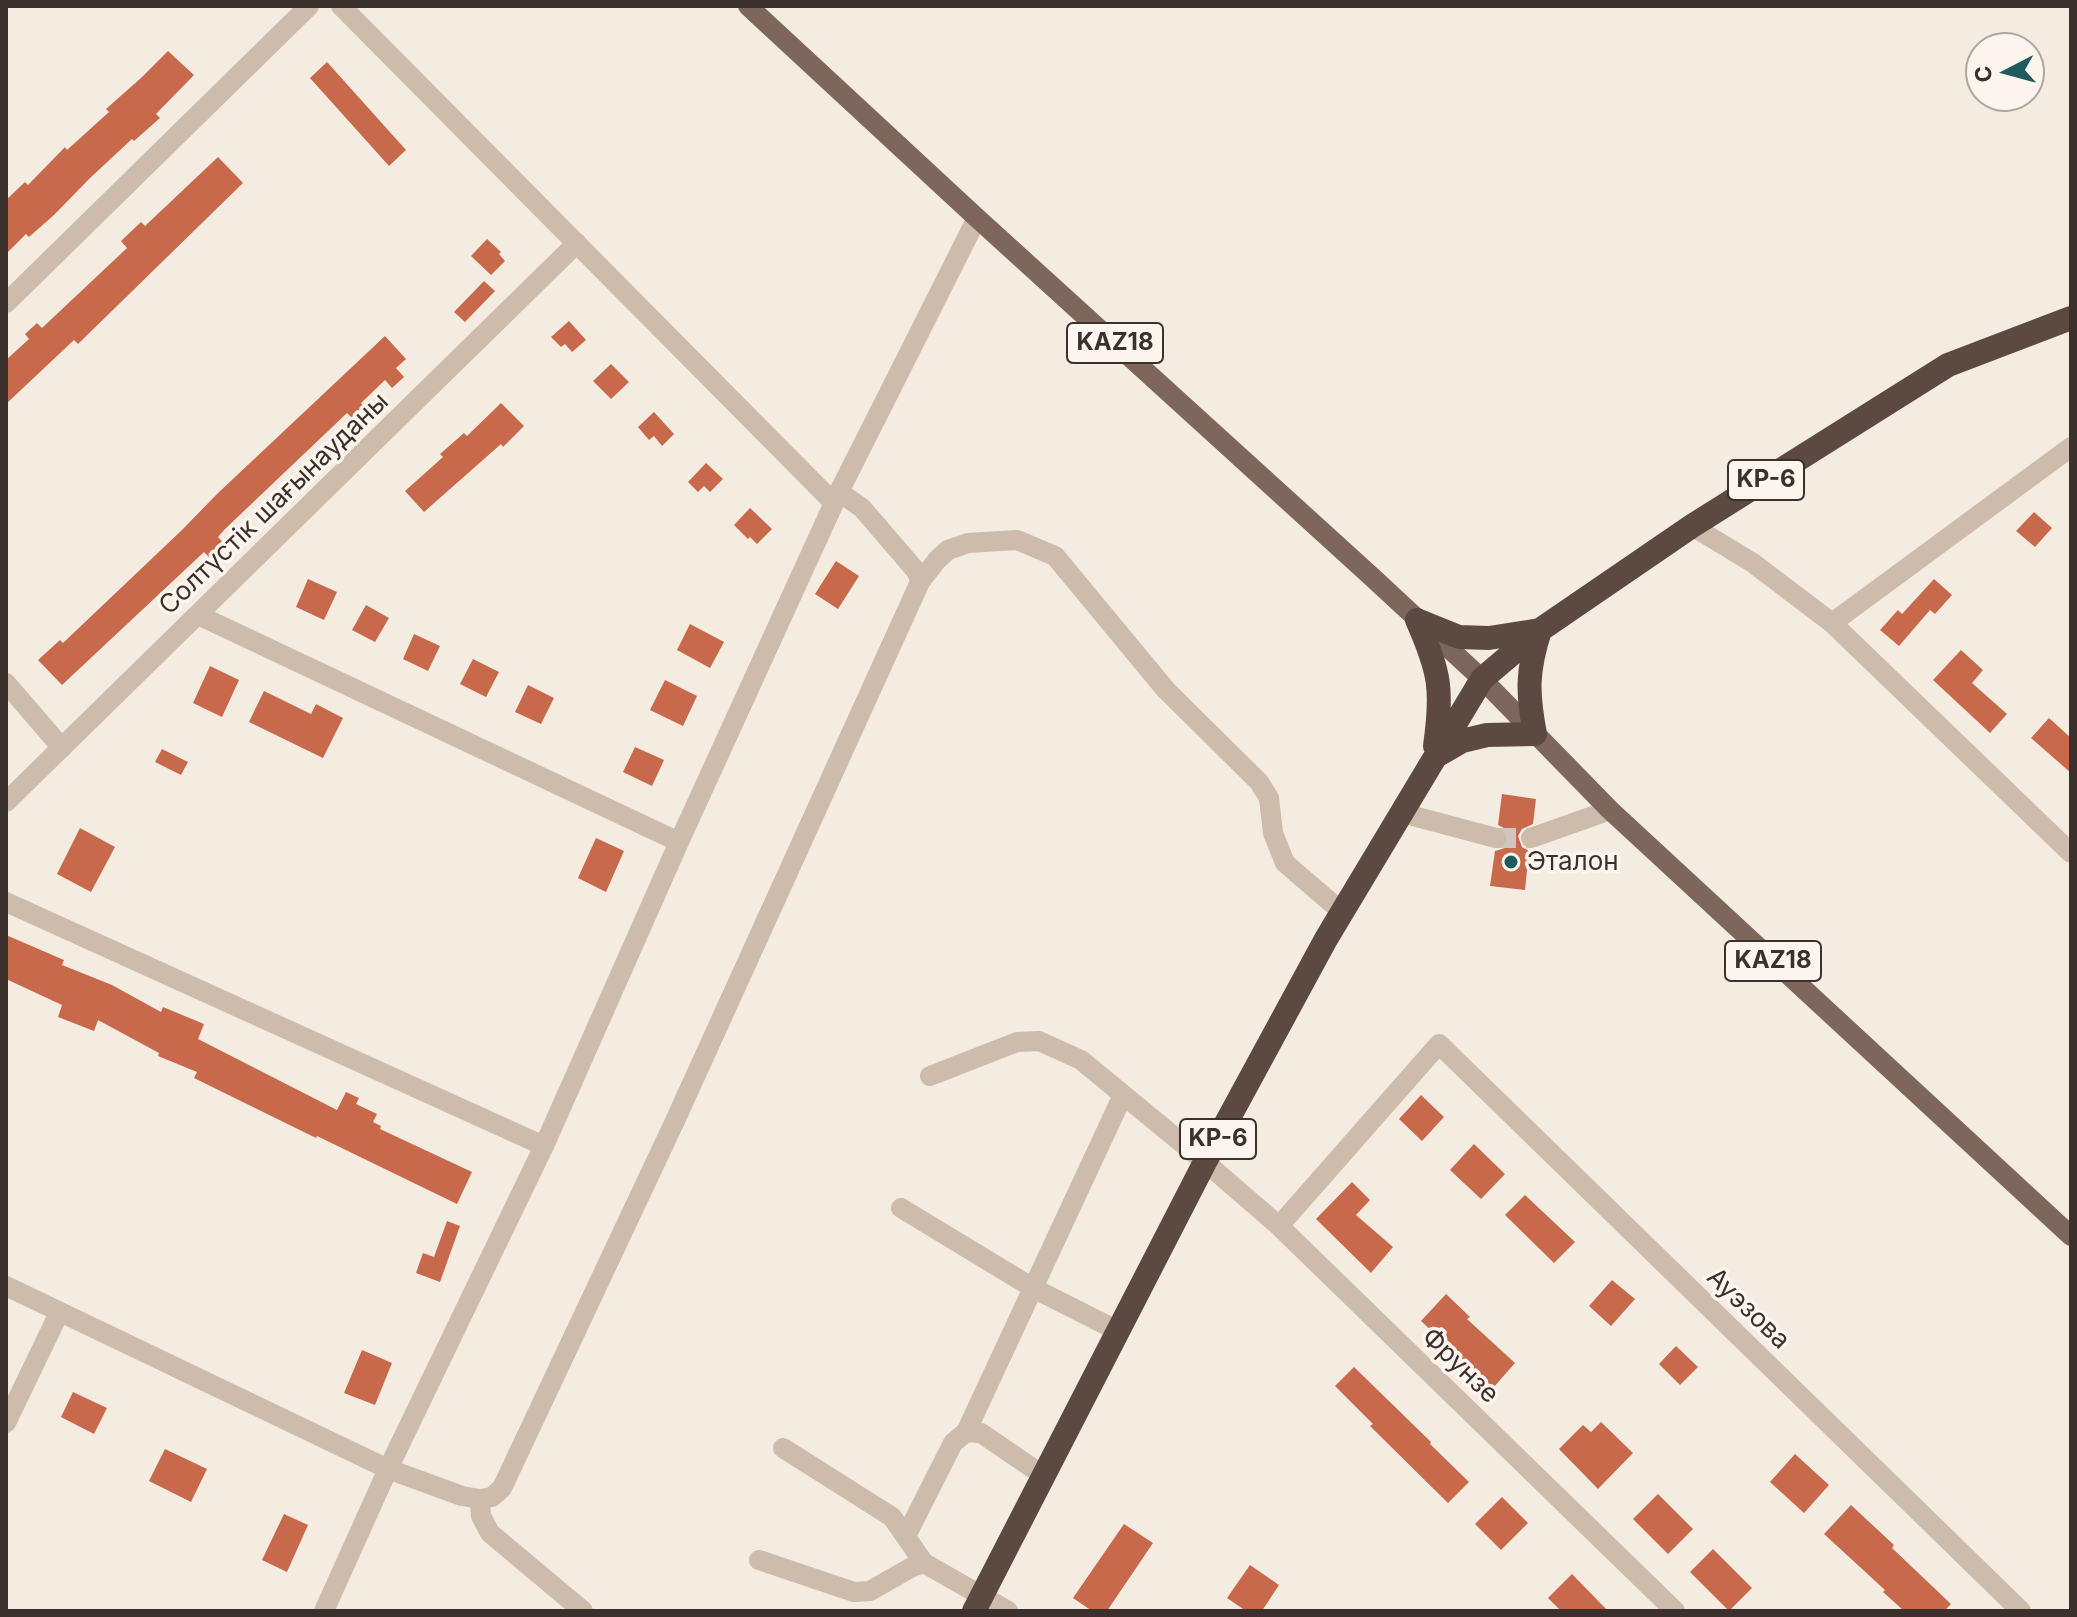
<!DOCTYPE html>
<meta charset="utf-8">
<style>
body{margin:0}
#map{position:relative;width:2077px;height:1617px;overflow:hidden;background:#f4ebe1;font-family:Inter,sans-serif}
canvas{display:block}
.frame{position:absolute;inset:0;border:8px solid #3b302b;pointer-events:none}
.north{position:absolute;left:1965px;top:32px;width:80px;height:80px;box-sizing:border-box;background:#fbf5ee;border:2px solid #aea6a0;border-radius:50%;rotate:264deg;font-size:22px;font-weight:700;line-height:32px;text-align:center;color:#3b302b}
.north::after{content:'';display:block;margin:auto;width:28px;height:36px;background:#1f5a5e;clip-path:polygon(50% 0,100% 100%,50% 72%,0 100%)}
</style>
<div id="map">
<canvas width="2077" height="1617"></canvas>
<div class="frame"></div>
<div class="north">С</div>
</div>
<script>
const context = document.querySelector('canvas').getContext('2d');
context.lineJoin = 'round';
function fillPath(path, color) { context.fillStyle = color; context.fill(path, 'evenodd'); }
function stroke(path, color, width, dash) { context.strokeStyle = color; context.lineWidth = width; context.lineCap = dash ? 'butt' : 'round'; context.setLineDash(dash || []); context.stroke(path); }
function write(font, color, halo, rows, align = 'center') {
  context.font = font + ' Inter,sans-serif'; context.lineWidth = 7; context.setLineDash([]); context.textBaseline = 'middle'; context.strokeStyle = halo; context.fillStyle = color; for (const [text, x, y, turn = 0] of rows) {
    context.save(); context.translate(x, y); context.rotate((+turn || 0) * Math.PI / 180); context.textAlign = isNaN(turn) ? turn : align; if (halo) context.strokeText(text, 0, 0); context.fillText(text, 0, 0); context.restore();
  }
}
fillPath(new Path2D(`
 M168,51l26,24 -38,39 4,4 -26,23 -2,-2 -43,40 -35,36 -25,22 -3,-3 -20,20v-54l19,-18 3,3 37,-38 2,3 42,-38 -3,-3 35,-31z
 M327,62l79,88 -17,16 -79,-88z
 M218,157l25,26 -165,161 -4,-4 -68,64v-44l23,-21 -4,-5 12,-11 5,5 85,-80 -6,-7 20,-19 4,4z
 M487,239l14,13 -2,2 6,7 -14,14 -20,-19z
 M484,281l11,10 -30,31 -11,-10z
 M569,321l17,19 -14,12 -7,-8 -4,3 -10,-10z
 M385,336l21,23 -10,9 8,9 -12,11 -7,-8 -24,23 5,6 -12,11 -7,-7 -123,117 -6,7 7,8 -14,14 -7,-7 -142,133 -24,-25 22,-20 3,3 120,-114 34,-35z
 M611,364l18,18 -18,17 -18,-18z
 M501,403l23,23 -21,21 -2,-3 -77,68 -19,-21 38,-34 -3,-3 24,-21 3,3z
 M654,412l20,22 -12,12 -8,-10 -5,4 -11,-13z
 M706,463l17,16 -13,13 -6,-6 -6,6 -10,-10z
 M750,508l22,21 -15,15 -7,-7 -2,2 -14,-14z
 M2034,512l18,16 -17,19 -19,-16z
 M836,561l23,15 -21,33 -23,-15z
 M308,579l29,13 -13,28 -28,-13z
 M1934,579l18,16 -17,19 -5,-4 -31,36 -19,-16 18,-20 4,4z
 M366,605l23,13 -14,24 -23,-12z
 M690,624l34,18 -14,26 -33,-18z
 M414,634l26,12 -12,25 -25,-12z
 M1961,650l22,20 -11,13 35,31 -17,19 -57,-53z
 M473,659l26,13 -13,25 -26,-13z
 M210,666l29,14 -17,37 -29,-14z
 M665,680l32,16 -14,30 -33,-16z
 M528,685l26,13 -13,26 -26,-12z
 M264,691l47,23 5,-10 27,14 -20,40 -74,-36z
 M2049,718l22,20v35l-40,-35z
 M635,747l29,13 -12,26 -29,-14z
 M162,749l26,13 -7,13 -26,-13z
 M1502,794l34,5 -3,25 -11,5 -4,7 4,11 7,4 -4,39 -35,-4 5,-35 10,-3 4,-7 -3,-12 -8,-4z
 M80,828l35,19 -24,45 -34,-18z
 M596,838l28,13 -18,41 -28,-14z
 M6,935l58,25 -2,5 50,20 49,27 2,-5 41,17 -6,15 139,71 9,-18 13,6 -3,6 21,10 -4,8 8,4 -1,3 92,43 -15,32 -140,-68 -1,2 -122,-60 3,-6 -39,-16 1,-3 -61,-33 -4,11 -36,-14 4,-12 -56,-26z
 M1421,1095l23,22 -22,24 -23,-22z
 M1474,1144l31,30 -24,25 -31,-29z
 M1352,1182l18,18 -14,15 37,32 -22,26 -55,-54z
 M1525,1195l50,47 -21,21 -49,-48z
 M447,1221l13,5 -20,56 -24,-9 7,-20 11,4z
 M1612,1280l23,19 -24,27 -22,-20z
 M1446,1294l24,23 -3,2 48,44 -22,25 -72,-67z
 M1676,1346l22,21 -18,18 -21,-21z
 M362,1350l30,13 -17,42 -31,-12z
 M1354,1367l77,75 -1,2 39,38 -21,21 -78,-77 3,-2 -38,-38z
 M73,1392l34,16 -13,26 -33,-17z
 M1601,1422l32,31 -35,36 -39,-40 24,-24 8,7z
 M165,1449l42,20 -16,33 -42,-21z
 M1795,1454l34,31 -25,28 -34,-31z
 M1658,1494l35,35 -25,25 -35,-35z
 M1502,1497l26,26 -27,27 -26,-26z
 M1851,1505l43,40 -2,3 59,56 -7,7h-40l-21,-19 2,-2 -61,-56z
 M284,1514l24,11 -21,47 -25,-12z
 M1124,1524l29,19 -46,68h-15l-19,-13z
 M1713,1549l39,39 -23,23 -39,-39z
 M1250,1565l29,20 -17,26h-16l-19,-13z
 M1572,1574l36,37h-47l-13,-13z`), '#c8694b');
stroke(new Path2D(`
 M1496,838h35`), '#cfc6bd', 20, [20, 10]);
stroke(new Path2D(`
 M341,6l493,497
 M6,303l303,-297
 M1692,526l61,37 79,60 239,230
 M920,582l17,-22 11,-10 20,-7 49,-3 38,16 111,134 93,92 10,16 4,35 12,30 57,49
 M198,615l481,227
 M1832,623l239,-176
 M6,683l56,65
 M6,802l571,-559
 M1402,813l94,25
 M1531,838l79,-28
 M6,902l538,244
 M930,1076l87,-34 22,-1 42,19 124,102 74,64 396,385
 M901,1208l132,80 85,43
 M1279,1226l160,-182 582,567
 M6,1286l382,183 74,27 18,3 12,-2 10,-9 172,-365 246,-541 -3,-10 -55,-64 -23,-16
 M6,1423l53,-110
 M966,1432l157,-337
 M783,1448l109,69 32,46 84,48
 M480,1499l1,17 9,17 93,78
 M906,1536l47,-93 13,-11 15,1 63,43
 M759,1560l95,32 16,-1 42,-24 12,-4
 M324,1611l64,-142 156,-323 135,-304 160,-350 138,-274`), '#cdbbac', 20);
stroke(new Path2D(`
 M748,6l229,212 395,359 110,102 128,131 461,426`), '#7d675c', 20);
stroke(new Path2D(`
 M1417,620l42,17 30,1 51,-8c-13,41 -13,62 -5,104l-48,1 -25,6 -26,15
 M1417,620c23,52 26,70 18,126
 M974,1611l231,-449 121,-223 156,-260 58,-49 152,-104 256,-161 123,-47`), '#5c4a42', 24);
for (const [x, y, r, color] of [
 [1511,862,8,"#1f5a5e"]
]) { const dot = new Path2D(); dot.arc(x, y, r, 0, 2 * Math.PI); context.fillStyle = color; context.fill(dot); stroke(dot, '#fbf5ee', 3); }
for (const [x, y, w] of [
 [1115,343,96],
 [1766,480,76],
 [1773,961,96],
 [1218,1139,76]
]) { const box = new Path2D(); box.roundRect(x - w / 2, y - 20, w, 40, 6); context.fillStyle = '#fbf5ee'; context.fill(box); stroke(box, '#3b302b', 2); }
write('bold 24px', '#3b302b', null, [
 ["KAZ18",1115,343],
 ["KP-6",1766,480],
 ["KAZ18",1773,961],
 ["KP-6",1218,1139]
]);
write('26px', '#3b302b', '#fbf5ee', [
 ["Солтүстік шағынауданы",274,504,-44],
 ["Ауэзова",1748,1309,44],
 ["Фрунзе",1460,1366,44]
]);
write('26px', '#3b302b', '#fbf5ee', [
 ["Эталон",1527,862]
], 'left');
</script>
